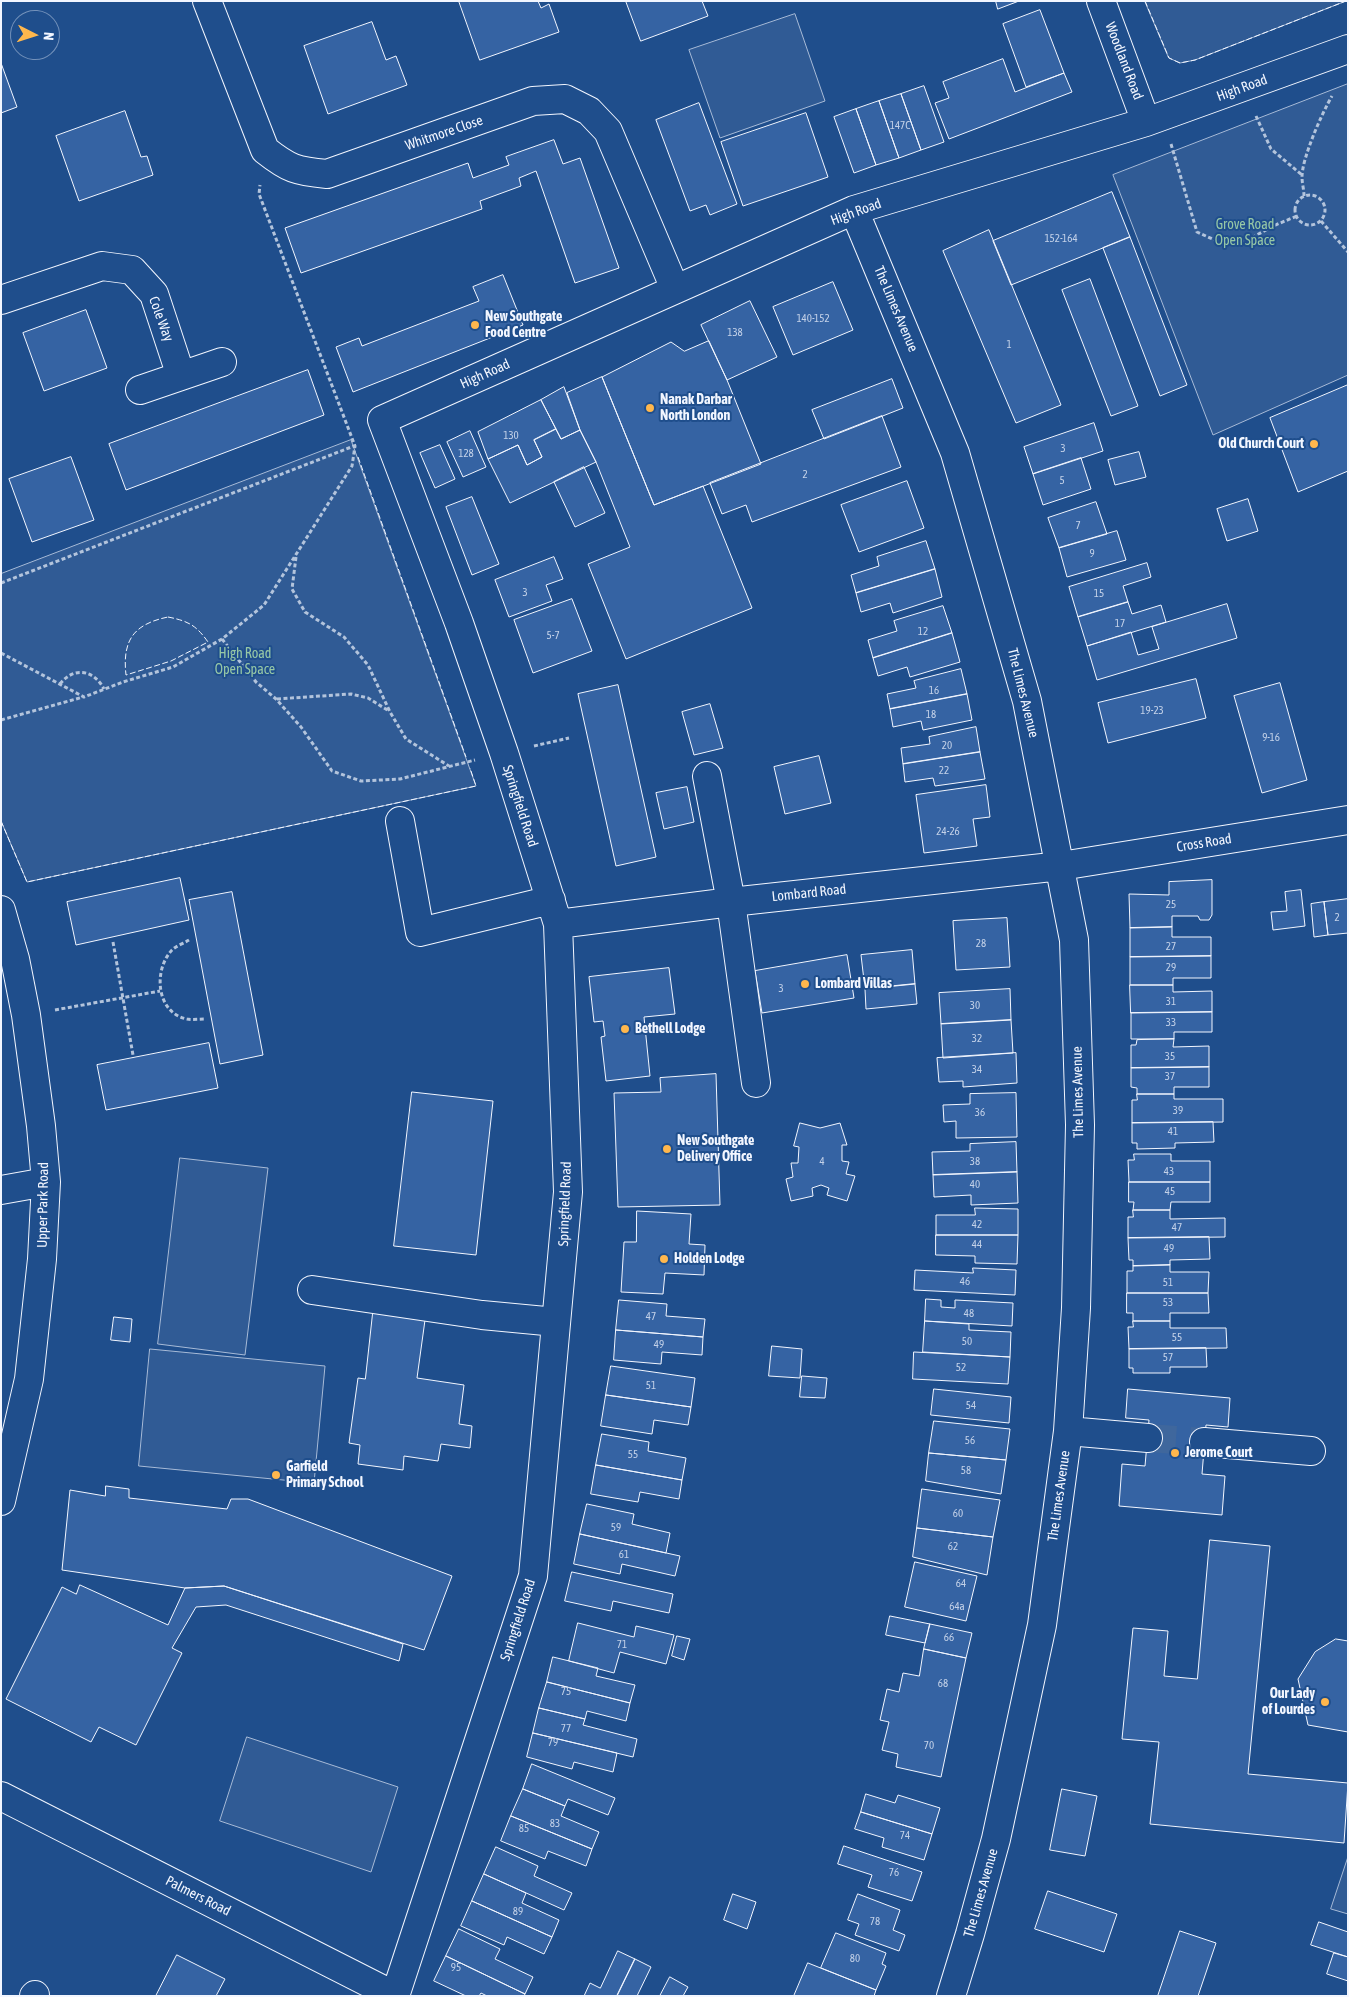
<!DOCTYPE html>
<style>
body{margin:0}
#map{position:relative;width:1349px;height:1997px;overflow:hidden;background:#1f4e8c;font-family:"Asap Condensed",sans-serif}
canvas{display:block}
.frame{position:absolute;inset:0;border:2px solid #f2f6ff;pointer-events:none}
.north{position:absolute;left:10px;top:10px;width:50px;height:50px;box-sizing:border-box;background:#1f4e8c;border:1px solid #7391ba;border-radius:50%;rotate:95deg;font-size:14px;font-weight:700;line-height:20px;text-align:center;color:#f2f6ff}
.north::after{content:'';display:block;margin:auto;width:18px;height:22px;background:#ffb74d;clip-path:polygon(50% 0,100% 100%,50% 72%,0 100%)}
</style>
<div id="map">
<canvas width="1349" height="1997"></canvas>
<div class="frame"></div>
<div class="north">N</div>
</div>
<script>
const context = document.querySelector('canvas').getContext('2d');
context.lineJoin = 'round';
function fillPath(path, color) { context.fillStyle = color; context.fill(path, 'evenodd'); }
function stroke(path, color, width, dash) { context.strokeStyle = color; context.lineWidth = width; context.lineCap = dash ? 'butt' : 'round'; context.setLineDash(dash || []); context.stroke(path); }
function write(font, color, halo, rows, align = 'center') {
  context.font = font + ' "Asap Condensed",sans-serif'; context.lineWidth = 4; context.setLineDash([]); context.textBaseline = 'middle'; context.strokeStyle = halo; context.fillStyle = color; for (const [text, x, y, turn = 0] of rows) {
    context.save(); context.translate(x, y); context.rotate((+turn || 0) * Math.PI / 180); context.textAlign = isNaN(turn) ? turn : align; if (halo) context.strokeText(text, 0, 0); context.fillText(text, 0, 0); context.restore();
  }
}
const built = new Path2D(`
 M1145,1h201l-151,59 -15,3 -11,-5z
 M795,14l30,87 -105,37 -31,-88z
 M1348,84v291l-135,60 -100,-260z
 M351,440l125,346 -449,96 -26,-61v-247z
 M180,1158l88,10 -23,187 -87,-11z
 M150,1349l175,17 -11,117 -175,-17z
 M247,1737l151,50 -27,85 -151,-51z
 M1348,1857v57l-17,-5z`);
fillPath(built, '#305b95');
stroke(built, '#a8bbd7', 1);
const building = new Path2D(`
 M459,1h79l3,7 8,-4 10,28 -79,28z
 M626,1h76l6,15 -67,25z
 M996,1h23l-21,8z
 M1040,10l24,63 -38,14 -23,-63z
 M372,22l14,38 10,-4 11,29 -79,29 -24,-68z
 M1003,59l12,33 49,-19 8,19 -123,47 -14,-36 14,-5 -6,-16z
 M1,63l16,44 -16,6z
 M924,86l20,56 -23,8 -20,-56z
 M901,94l20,56 -22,8 -20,-57z
 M879,101l20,57 -23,7 -20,-56z
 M699,103l38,101 -27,11 -4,-10 -16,6 -34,-91z
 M856,109l20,56 -22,8 -20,-56z
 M125,111l16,46 6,-1 6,19 -74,26 -23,-65z
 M806,113l22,64 -85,29 -22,-64z
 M554,140l9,24 17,-6 39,110 -44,15 -39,-112 -17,7 2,8 -41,15 2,8 -181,64 -16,-45 183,-65 5,15 36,-13 -3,-8z
 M1112,192l18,45 -119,48 -18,-44z
 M989,230l72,175 -45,18 -73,-172z
 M1130,237l57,148 -27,11 -57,-148z
 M503,275l20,50 -170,67 -17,-45 23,-9 3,8 117,-45 -6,-14z
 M1090,279l48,127 -27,10 -49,-126z
 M833,282l20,48 -60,25 -20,-48z
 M750,301l27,56 -50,23 -26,-55z
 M86,310l21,58 -63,23 -21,-58z
 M709,341l18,39 34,84 -107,41 -52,-128 69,-35 13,9z
 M308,370l16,45 -198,75 -17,-46z
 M602,377l52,128 49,-19 49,122 -126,51 -38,-95 42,-17 -34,-85 -16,-32 -13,-37z
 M892,379l11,29 -79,31 -12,-29z
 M1348,385v86l-50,21 -28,-74z
 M564,387l16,43 -19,9 -20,-39z
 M541,400l15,29 -22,11 8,17 -15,8 -9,-20 -30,14 -10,-27z
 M882,416l19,51 -149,55 -6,-17 -24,9 -12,-31z
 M1094,423l9,28 -70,23 -9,-27z
 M556,429l5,10 19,-9 16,32 -86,41 -22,-44 30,-14 9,20 15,-8 -8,-17z
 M470,431l16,36 -23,10 -16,-35z
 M440,445l15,34 -20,9 -15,-35z
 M1139,452l7,25 -31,8 -7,-25z
 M71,457l23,63 -62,22 -23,-63z
 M1081,458l10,31 -48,16 -10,-31z
 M584,467l21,46 -30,14 -21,-45z
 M907,481l17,47 -65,24 -18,-47z
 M472,497l27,67 -27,11 -26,-68z
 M1248,499l10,32 -31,10 -10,-32z
 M1096,502l11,32 -48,14 -11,-30z
 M1117,531l9,29 -59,17 -8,-29z
 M926,541l9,28 -79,24 -5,-18 28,-9 -2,-9z
 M554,557l9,22 -17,6 6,16 -43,16 -14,-37z
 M1147,563l4,14 -28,9 5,16 -50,15 -9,-30z
 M935,569l7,28 -49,16 -3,-10 -29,9 -5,-19z
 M572,599l20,52 -59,22 -19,-53z
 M1128,602l4,12 29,-9 5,17 -79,24 -9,-29z
 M1227,604l10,34 -140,42 -10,-34 44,-14 7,23 21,-6 -7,-22z
 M943,606l9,27 -79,25 -5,-18 29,-9 -3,-10z
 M952,633l8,29 -50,15 -3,-10 -29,9 -5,-18z
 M961,669l6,25 -77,15 -3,-15 29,-6 -2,-7z
 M1196,679l10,39 -98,25 -10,-40z
 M1280,683l27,97 -45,13 -28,-97z
 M618,685l38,172 -40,9 -38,-172z
 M967,694l5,26 -49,10 -2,-9 -28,6 -3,-18z
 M710,704l13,44 -29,7 -12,-43z
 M976,727l4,25 -77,12 -2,-16 29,-4 -1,-7z
 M980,752l5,27 -50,7 -2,-8 -28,4 -2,-18z
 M819,756l12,47 -46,11 -11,-47z
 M986,785l4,32 -17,2 4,27 -53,7 -8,-58z
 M687,787l7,35 -30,7 -8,-36z
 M180,878l9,42 -113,25 -9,-43z
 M1212,880v35l-3,5h-9l-2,-4h-26v11l-42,1 -1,-34 40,1v-13z
 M1301,890l4,36 -32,4 -2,-18 16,-1 -2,-19z
 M232,892l31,163 -43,9 -31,-164z
 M1348,899v34l-20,2 -4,-33z
 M1324,902l4,33 -14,2 -3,-33z
 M1007,918l3,49 -54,3 -3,-49z
 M1172,927v10h39v19l-81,1v-29z
 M912,950l3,34 -50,5 -4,-34z
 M847,955l7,43 -92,15 -7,-42z
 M1211,956v22h-38v7h-43v-28z
 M669,968l6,46 -31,3 6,59 -44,5 -5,-44 4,-1 -2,-15 -9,1 -5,-45z
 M915,984l2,20 -51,5 -1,-20z
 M1130,985h43v7l39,-1v21l-81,1z
 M1010,989l1,31 -70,4 -2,-31z
 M1212,1012v20h-38v7h-43v-26z
 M1011,1020l2,33 -70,5 -2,-34z
 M1174,1039l-1,8 36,-1v21l-78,1v-23h5l1,-5z
 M209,1043l9,45 -112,22 -9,-45z
 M1016,1053l1,30 -54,4v-6l-24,1 -2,-24z
 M1209,1067v20h-35v7h-37v-6l-6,-1v-19z
 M716,1074l4,131 -102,2 -4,-114 47,-1 -1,-14z
 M412,1092l81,9 -17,154 -82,-9z
 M1016,1093l1,44 -61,1v-17l-12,1 -1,-17 27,-1v-10z
 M1137,1094h37v5h49v23l-91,1v-23h5z
 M1213,1122l1,20 -39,1v5l-38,1v-6h-5v-20z
 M800,1123l20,5 20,-5 7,22h-5v16l7,1 -3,12 9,2 -8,25 -20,-6 2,-7 -8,-3 -9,3 1,8 -22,5 -5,-22 7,-2 -2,-14h7l1,-16 -5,-1z
 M1016,1142l1,30 -84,3 -1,-23 38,-1v-7z
 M1134,1154h37v7h39v21h-81l-1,-22h6z
 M1017,1172l1,31 -47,2v-10l-37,2 -1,-22z
 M1129,1182h81v20h-39l-1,8h-37l1,-8h-5z
 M975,1208l43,1v26h-82v-20h39z
 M1133,1210h37v9l55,-1v19l-97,1v-21h5z
 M637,1211l54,3 -2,30 16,1 -1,30 -39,-2 -2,21 -42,-2 3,-50h12z
 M936,1235h82l-1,29 -42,-1v-7l-39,-1z
 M1209,1237l1,22 -40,1v5l-37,1v-6h-4l-1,-22z
 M1170,1265v7h39l-1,21h-81v-22h6v-5z
 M973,1268l43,2 -1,25 -101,-5 1,-20 58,3z
 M1127,1293h81l1,20h-39v8h-37v-8h-6z
 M926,1299l15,1v7l14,1v-8l58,3 -1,23 -87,-5z
 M619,1300l48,4 -1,12 39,3 -2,18 -87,-7z
 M373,1313l52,7 -8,58 47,7 -5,39 13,2 -2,22 -29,-4 -3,17 -34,-5 -1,14 -45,-6 2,-19 -11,-2 9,-65 7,1z
 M114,1317l18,2 -2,23 -19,-2z
 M925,1321l44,3v6l42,2 -1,25 -87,-5z
 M1133,1321h37v7h56l1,20 -98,1 -1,-22h5z
 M616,1330l87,7 -1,18 -40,-3 -1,12 -47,-4z
 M772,1346l30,3 -2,29 -31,-2z
 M1206,1348l1,19h-37v6h-37v-5h-4v-19z
 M914,1352l96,5 -2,27 -95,-5z
 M611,1366l84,12 -4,29 -85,-12z
 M802,1376l25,2 -2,20 -25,-1z
 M934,1389l77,8 -2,26 -78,-8z
 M1128,1389l102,9 -2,29 -22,-2 -4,49 23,2 -3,39 -103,-9 3,-42 23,2 4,-46 -23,-2z
 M606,1395l85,12 -3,18 -34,-5 -2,14 -51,-8z
 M934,1421l76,8 -4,31 -77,-7z
 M602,1434l47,8 -1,9 38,7 -4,22 -86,-15z
 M929,1453l77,7 -5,34 -75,-13z
 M596,1465l86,15 -3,19 -39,-7 -2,10 -47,-8z
 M106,1486l23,3v9l98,11 4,-10h17l204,77 -28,74 -200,-64 -39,2 -123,-18 8,-80 35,6z
 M922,1489l78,11 -7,37 -76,-9z
 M587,1504l47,10 -2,10 38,9 -4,20 -86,-19z
 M917,1528l76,9 -6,38 -74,-18z
 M580,1534l100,22 -5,20 -53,-12 -2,10 -46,-10z
 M1210,1540l60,6 -22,228 100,9 -4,60 -194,-19 9,-82 -37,-3 11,-111 35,3 -4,45 33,3z
 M915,1562l62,14 -11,45 -61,-14z
 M572,1572l101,22 -4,19 -56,-12 -2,10 -46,-10z
 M80,1585l88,40 17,-37 39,-2 179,58 -4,17 -173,-56 -30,2 -24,41 10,5 -46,92 -37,-18 -8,15 -85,-43 56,-112 14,7z
 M890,1616l40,8 -5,19 -39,-8z
 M578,1623l56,14 2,-11 38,9 -8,29 -46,-12 -6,21 -45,-12z
 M930,1624l42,9 -6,25 -42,-9z
 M677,1636l13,3 -6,21 -12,-4z
 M1336,1639l12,2v91l-40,-7 -10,-46 17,-27z
 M924,1649l42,9 -25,119 -45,-10 2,-13 -16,-4 7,-28 -9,-2 7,-31 12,3 4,-19 16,3z
 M553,1657l45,11 -2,8 39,9 -5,18 -83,-21z
 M547,1682l83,21 -4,18 -39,-10 -2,8 -46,-11z
 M539,1708l46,11 -2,6 54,14 -4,18 -100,-24z
 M533,1733l84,20 -4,19 -39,-10 -2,7 -45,-12z
 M532,1764l83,34 -7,17 -40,-16 -3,7 -42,-17z
 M523,1789l42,17 -4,10 38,16 -7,17 -81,-33z
 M1062,1789l35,7 -12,60 -35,-6z
 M866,1794l29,9 3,-8 42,13 -8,26 -71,-22z
 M861,1812l71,22 -8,26 -42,-13 2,-9 -29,-9z
 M511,1816l81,33 -6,17 -38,-15 -3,8 -44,-18z
 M844,1846l78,26 -10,29 -44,-14 4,-12 -34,-11z
 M496,1847l42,19 -4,10 38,17 -8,17 -80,-36z
 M484,1874l42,19 -4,10 37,17 -7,17 -80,-36z
 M1048,1891l69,23 -13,38 -69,-23z
 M733,1894l23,8 -9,27 -23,-9z
 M858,1894l42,16 -7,20 12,5 -6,16 -44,-16 4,-11 -11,-4z
 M472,1901l80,36 -8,17 -37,-17 -3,8 -43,-19z
 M1319,1922l29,10v25l-37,-12z
 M459,1929l41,20 -5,10 38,18 -8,17 -79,-38z
 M1180,1931l36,12 -18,53h-40z
 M836,1933l50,20 -4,11 4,2 -10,24 -55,-22z
 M618,1951l17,8 -18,37h-33l6,-13 10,5z
 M1334,1953l14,4v24l-21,-7z
 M177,1955l48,24 -9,17h-60z
 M446,1956l79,38 -1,2h-37l-6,-3 -2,3h-13l-32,-15z
 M635,1959l16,8 -14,29h-20z
 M808,1963l68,27 -2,6h-80z
 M670,1977l18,10 -5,9h-23z`);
fillPath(building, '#3563a3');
stroke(building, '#f2f6ff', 1);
stroke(new Path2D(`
 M1148,1438l56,4`), '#3f679d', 28, [28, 14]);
const minor = new Path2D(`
 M207,1l58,149c24,19 31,21 62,24l206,-73 32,-2 24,12 19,20 67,158
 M1101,1l45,121
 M854,210l101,243 72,248 47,239 6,185 -4,183 -8,123 -26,194 -46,214 -26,95 -19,62
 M1,300l101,-34 30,4 22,24 27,82 -41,14
 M181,376l41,-14
 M707,776l24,126 25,181
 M400,821l20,111 131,-32
 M1,910l14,49 11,56 15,111 5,56 -4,77 -13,120 -28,122
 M558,924l173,-22 330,-36 287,-46
 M1,1190l45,-8
 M312,1290l170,25 74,7
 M1068,1431l80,7
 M1204,1442l107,9
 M1,1796l394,200
 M34,1996l1,-1
 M395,1996l138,-420 35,-384 -10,-268 -54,-171 -45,-130 -77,-203 472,-210 292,-88 202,-73`);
stroke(minor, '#f2f6ff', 30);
stroke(new Path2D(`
 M1256,116l15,33 31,26
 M1171,144l26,88 20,9h29l27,-15 24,-10
 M1295 210a15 15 0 1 1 30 0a15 15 0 1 1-30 0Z
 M1304,196c0,-6 -2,-13 -2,-19 0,-19 20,-64 30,-81
 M1321,221l27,31
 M296,557l-4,32 13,23 39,25 24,28 22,47 16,27 43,27
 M1,583l353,-137
 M222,639l34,43 20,17 25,28 31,44 29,10 39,-2 75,-19
 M1,653l83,44 39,-15 50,-15 49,-28 42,-34 88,-139 3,-20 -96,-252 1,-9
 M60,684c14,-18 34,-14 44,5
 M277,699l74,-5 17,4 21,13
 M1,720l82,-23
 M534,746l35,-8
 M189,940c-5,3 -13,6 -17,10 -19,20 -16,63 15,69 6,1 13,0 19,0
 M113,942l20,113
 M55,1010l105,-19`), '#b3c4dc', 3, [4, 2.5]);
stroke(minor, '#1f4e8c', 28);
stroke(new Path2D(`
 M1145,1l24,57 11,5 15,-3 151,-59
 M358,457l108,300
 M168,617c20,4 28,8 40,25l-37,19 -45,14c-4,-35 8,-51 42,-58z
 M1,821l26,61 449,-96 -6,-18`), '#f2f6ff', 1, [6, 2.5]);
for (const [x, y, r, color] of [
 [475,325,5,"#ffb74d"],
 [650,408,5,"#ffb74d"],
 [1314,444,5,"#ffb74d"],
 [805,984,5,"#ffb74d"],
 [625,1029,5,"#ffb74d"],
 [667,1149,5,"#ffb74d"],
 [664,1259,5,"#ffb74d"],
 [1175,1453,5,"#ffb74d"],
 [276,1475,5,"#ffb74d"],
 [1325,1702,5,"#ffb74d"]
]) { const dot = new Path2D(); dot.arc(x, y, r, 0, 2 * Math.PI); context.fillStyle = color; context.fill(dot); stroke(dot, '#1f4e8c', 2); }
write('11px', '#c3d1e8', null, [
 ["147C",900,126],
 ["152-164",1061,239],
 ["140-152",813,319],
 ["138",735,333],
 ["1",1009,345],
 ["130",511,436],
 ["3",1063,449],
 ["128",466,454],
 ["2",805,475],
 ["5",1062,481],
 ["7",1078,526],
 ["9",1092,554],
 ["3",525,593],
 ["15",1099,594],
 ["17",1120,624],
 ["12",923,632],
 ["5-7",553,636],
 ["16",934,691],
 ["19-23",1152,711],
 ["18",931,715],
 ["9-16",1271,738],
 ["20",947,746],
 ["22",944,771],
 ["24-26",948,832],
 ["25",1171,905],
 ["2",1337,918],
 ["28",981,944],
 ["27",1171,947],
 ["29",1171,968],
 ["3",781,989],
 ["31",1171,1002],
 ["30",975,1006],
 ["33",1171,1023],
 ["32",977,1039],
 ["35",1170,1057],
 ["34",977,1070],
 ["37",1170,1077],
 ["39",1178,1111],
 ["36",980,1113],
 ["41",1173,1132],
 ["4",822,1162],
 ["38",975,1162],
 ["43",1169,1172],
 ["40",975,1185],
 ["45",1170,1192],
 ["42",977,1225],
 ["47",1177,1228],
 ["44",977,1245],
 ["49",1169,1249],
 ["46",965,1282],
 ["51",1168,1283],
 ["53",1168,1303],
 ["48",969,1314],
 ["47",651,1317],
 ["55",1177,1338],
 ["50",967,1342],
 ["49",659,1345],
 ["57",1168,1358],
 ["52",961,1368],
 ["51",651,1386],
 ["54",971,1406],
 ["56",970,1441],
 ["55",633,1455],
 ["58",966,1471],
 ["60",958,1514],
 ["59",616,1528],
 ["62",953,1547],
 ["61",624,1555],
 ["64",961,1584],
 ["64a",957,1607],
 ["66",949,1638],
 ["71",622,1645],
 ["68",943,1684],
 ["75",566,1692],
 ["77",566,1729],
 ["79",553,1743],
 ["70",929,1746],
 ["83",555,1824],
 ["85",524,1829],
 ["74",905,1836],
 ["76",894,1873],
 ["89",518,1912],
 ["78",875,1922],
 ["80",855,1959],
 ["95",456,1968]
]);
write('14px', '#f2f6ff', '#1f4e8c', [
 ["Woodland Road",1124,61,69],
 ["High Road",1242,88,-20],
 ["Whitmore Close",444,133,-19],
 ["High Road",856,212,-20],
 ["The Limes Avenue",896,309,67],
 ["Cole Way",161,319,70],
 ["High Road",485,374,-24],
 ["The Limes Avenue",1023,693,76],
 ["Springfield Road",520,806,72],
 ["Cross Road",1204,843,-9],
 ["Lombard Road",809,893,-6],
 ["The Limes Avenue",1078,1092,-91],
 ["Springfield Road",565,1204,-88],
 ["Upper Park Road",43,1205,-89],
 ["The Limes Avenue",1059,1496,-82],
 ["Springfield Road",518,1620,-72],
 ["The Limes Avenue",981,1893,-74],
 ["Palmers Road",198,1896,27]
]);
write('14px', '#97c8a6', '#1f4e8c', [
 ["Grove Road",1245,225],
 ["Open Space",1245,241],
 ["High Road",245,654],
 ["Open Space",245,670]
]);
write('bold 14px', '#f2f6ff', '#1f4e8c', [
 ["New Southgate",485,317],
 ["Food Centre",485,333],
 ["Nanak Darbar",660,400],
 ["North London",660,416],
 ["Old Church Court",1304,444,"right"],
 ["Lombard Villas",815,984],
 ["Bethell Lodge",635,1029],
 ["New Southgate",677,1141],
 ["Delivery Office",677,1157],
 ["Holden Lodge",674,1259],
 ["Jerome Court",1185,1453],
 ["Garfield",286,1467],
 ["Primary School",286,1483],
 ["Our Lady",1315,1694,"right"],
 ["of Lourdes",1315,1710,"right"]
], 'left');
</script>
